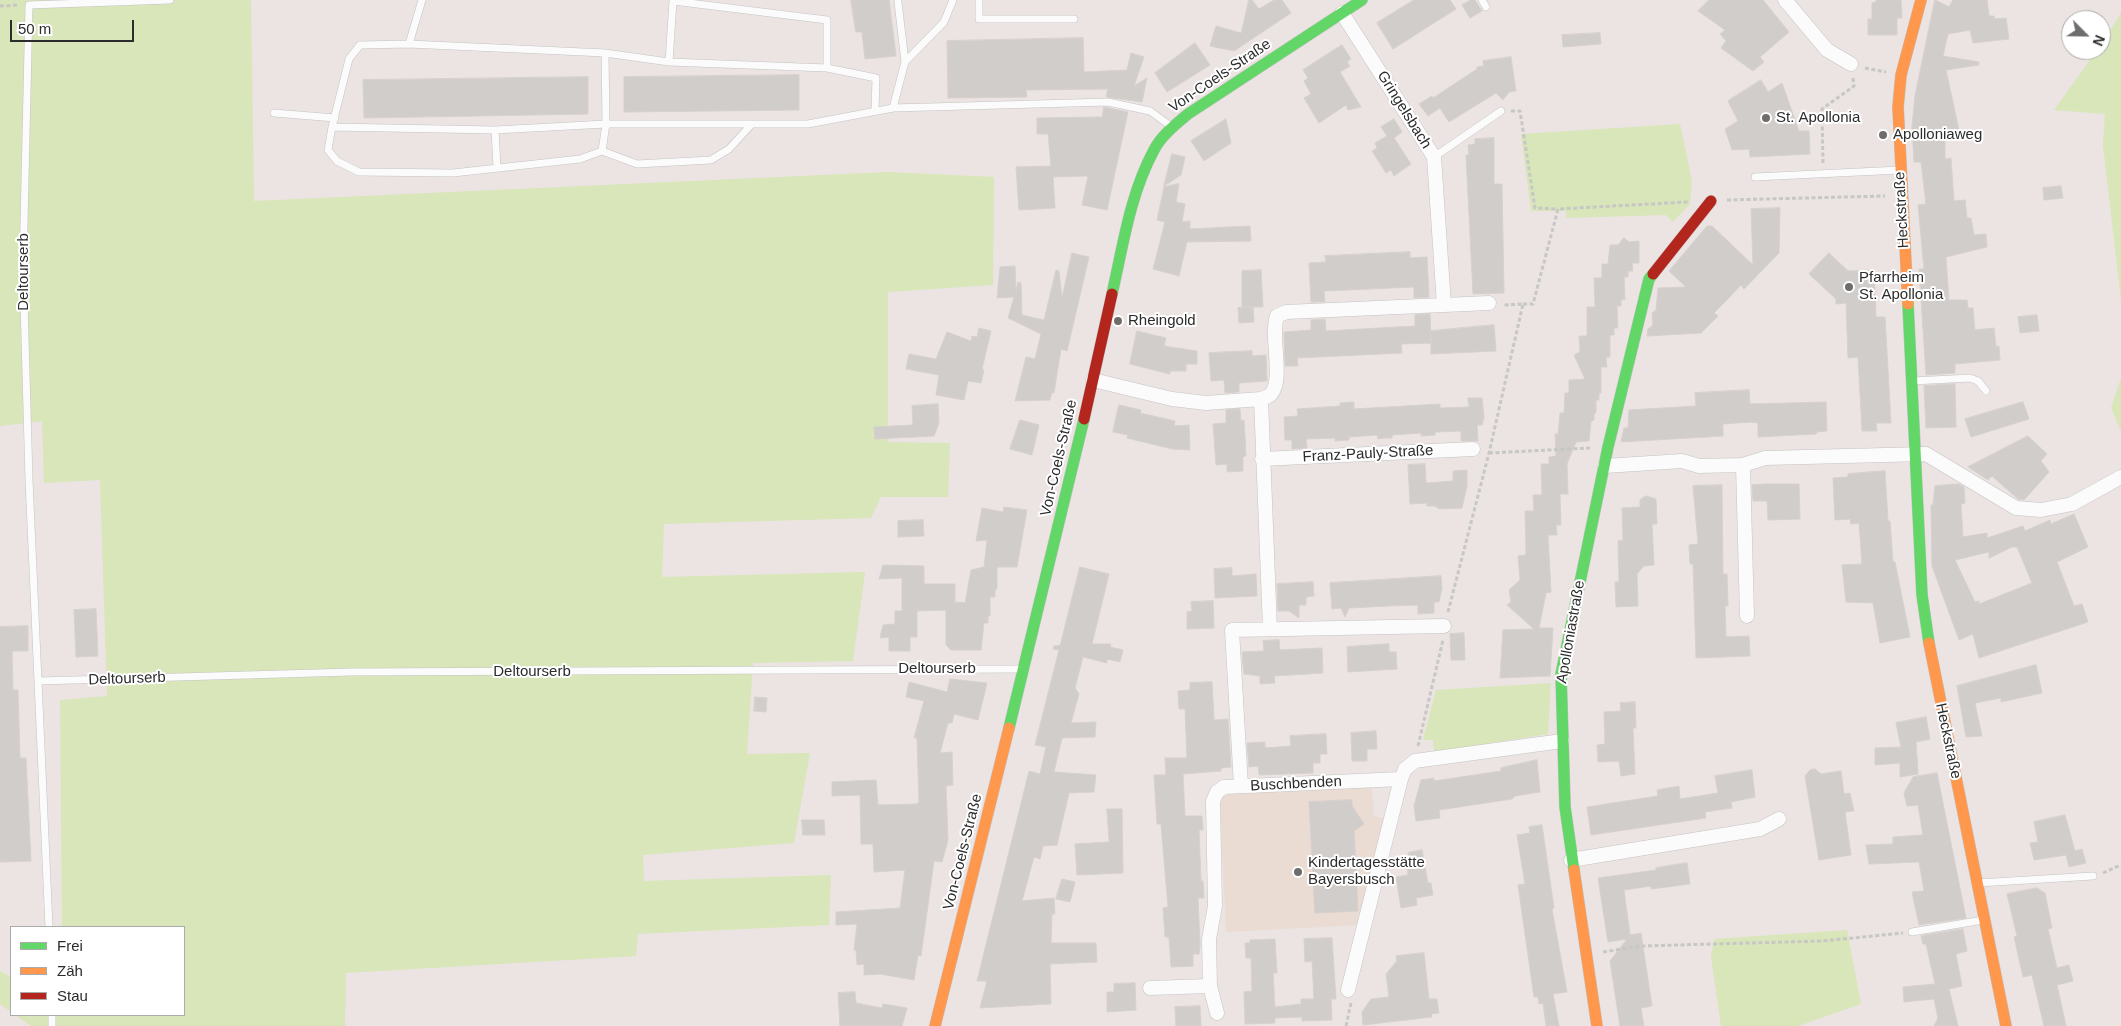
<!DOCTYPE html>
<meta charset="utf-8">
<style>
body{margin:0}
#map{position:relative;width:2121px;height:1026px;overflow:hidden;background:#ebe4e2;font-family:Helvetica,sans-serif}
canvas{display:block}
.legend{position:absolute;left:10px;top:926px;width:175px;height:90px;box-sizing:border-box;background:#fff;border:1px solid #ababab;margin:0;padding:6px 9px;list-style:none;font-size:15px;color:#2c2c2c}
.legend li{display:flex;align-items:center;gap:10px;height:25px}
.legend b{width:25px;border:1px solid #ababab}
.north{position:absolute;left:2061px;top:10px;width:50px;height:50px;box-sizing:border-box;background:#fff;border:1px solid #ababab;border-radius:50%;rotate:113deg;font-size:14px;font-weight:700;line-height:20px;text-align:center;color:#2c2c2c}
.north::after{content:'';display:block;margin:auto;width:18px;height:22px;background:#6f6c6c;clip-path:polygon(50% 0,100% 100%,50% 72%,0 100%)}
.scale{position:absolute;left:10px;top:20px;width:124px;height:22px;box-sizing:border-box;border:2px solid #2c2c2c;border-top:0;padding-left:6px;font-size:15px;line-height:18px;white-space:nowrap;color:#2c2c2c;-webkit-text-stroke:4px #fff;paint-order:stroke}
</style>
<div id="map">
<canvas width="2121" height="1026"></canvas>
<ul class="legend">
<li><b style="height:6px;background:#63d668"></b>Frei</li>
<li><b style="height:6px;background:#ff974d"></b>Zäh</li>
<li><b style="height:6px;background:#b3261e"></b>Stau</li>
</ul>
<div class="north">N</div>
<div class="scale">50 m</div>
</div>
<script>
const context = document.querySelector('canvas').getContext('2d');
context.lineJoin = 'round';
function fillPath(path, color) { context.fillStyle = color; context.fill(path, 'evenodd'); }
function stroke(path, color, width, dash) { context.strokeStyle = color; context.lineWidth = width; context.lineCap = dash ? 'butt' : 'round'; context.setLineDash(dash || []); context.stroke(path); }
function write(font, color, halo, rows, align = 'center') {
  context.font = font + ' Helvetica,sans-serif'; context.lineWidth = 4; context.setLineDash([]); context.textBaseline = 'middle'; context.strokeStyle = halo; context.fillStyle = color; for (const [text, x, y, turn = 0] of rows) {
    context.save(); context.translate(x, y); context.rotate((+turn || 0) * Math.PI / 180); context.textAlign = isNaN(turn) ? turn : align; if (halo) context.strokeText(text, 0, 0); context.fillText(text, 0, 0); context.restore();
  }
}
fillPath(new Path2D(`
 M1372,787l2,29 12,3 -26,106 -134,7 -6,-128 3,-7 6,-3z`), '#eadbd3');
fillPath(new Path2D(`
 M0,0h251l3,201 634,-29 106,5 -1,108 -105,7v150l62,1 -2,54h-67l-10,21 -207,6 -2,53 203,-5 -12,89 -100,2 -6,91 63,-1 -16,90 -151,12 1,26 187,-6 -2,50 -191,9 -2,22 -290,17 -1,53h-314l-16,-11h169v-88h-122l-2,-227 47,-4 -7,-216 -56,3 -2,-62 -42,5z
 M2121,13v288l-18,-156 2,-31 -51,-4 43,-60h4v-5z
 M1680,124l12,57 -2,23 -17,18 -7,-7 -100,3v-7h-35l-10,-77z
 M2121,378v53l-10,-23z
 M1551,683l-3,51 -114,18 -1,-12h-10l13,-50z
 M1847,930l14,74 -63,22h-77l-10,-69 3,-18z
 M0,971l11,6v35l-11,-8z`), '#d8e6b9');
const building = new Path2D(`
 M851,0h38l7,56 -31,3 -3,-27h-6z
 M1249,0h3l7,9 15,-9h8l9,13 -57,38 -24,-5 6,-20 25,7z
 M1414,0h36l6,9 -63,40 -16,-26z
 M1471,0h4l7,11 -12,7 -8,-13z
 M1709,0h54l26,32 -29,25 4,5 -11,9 -32,-23 5,-7 -6,-7 5,-4 -27,-19z
 M1876,0h25l1,18h-5v17h-29v-16h4v-16l4,-1z
 M1935,0l14,7 4,-7h34l2,16h5l1,3 11,-1 3,21 -36,4 -3,-13 -22,4 -5,22 36,6v3l-33,5 13,60 -14,3v26l6,-1 3,43 11,-1 2,18h4l3,17 12,-1 1,13 -41,10 3,43h18l1,8h5l2,22 19,-2 2,19 3,-1 1,14 -45,4v9l-29,2 -7,-106h5l-6,-64 8,-1 -5,-42h-7l-2,-36 3,-30z
 M1600,33l1,11 -38,3 -1,-12z
 M1083,38l1,34 43,-2 4,-17 13,4 -10,29 13,-8 -5,24 -36,-5 2,-8 -82,1 1,7 -79,1 -1,-57z
 M1195,43l15,22 -43,27 -12,-19z
 M1342,45l9,14 -4,3 3,4 -10,6 21,35 -13,3 -2,-5 -27,18 -15,-25 7,-4 -7,-13 4,-3 -5,-8z
 M1511,57l5,34 -7,1 -6,8 -7,-7 -47,29 -9,-14 -12,8 -9,-12 13,-8 1,2 44,-29v-2l7,-1 -1,-5z
 M799,75v35l-175,2v-35z
 M588,77v37l-224,4 -1,-38z
 M1761,80l7,12 14,-9 17,48h10l1,23 -60,3 -1,-8 -17,1 -7,-21 13,-8 -10,-20z
 M1104,107l24,5 -21,98 -25,-5 6,-29 -35,1 2,31 -36,2 -3,-43 35,-1 -3,-32h-11v-16l65,-1z
 M1226,119l5,24 -27,18 -13,-20z
 M1394,119l8,13 -8,6 17,26 -17,12 -3,-6 -5,3 -14,-22 5,-3 -2,-5 12,-7 -6,-9z
 M1494,138v46h8l2,109 -31,1 -7,-139h3l-1,-10 7,-1v-5z
 M1172,154l13,3 -4,18 -17,11z
 M1179,184l-3,18 9,2 -3,18 8,-1v8l60,-3 1,15 -64,1 -8,34 -26,-7 12,-47 -8,-2 7,-33z
 M2061,186l2,12 -19,2 -1,-12z
 M1780,208l-1,45 -35,36 -3,-4 -16,17 -11,11 4,3 -17,17 -54,3 1,-7 5,-4 -1,-12 4,-3 2,-22 28,-1 -17,-16 38,-45h5l41,39 -2,-56z
 M1624,238l5,4 10,-1v22h-7l1,8h-5v6h-4l1,22 -4,1v6h-4l1,22h-4v7h-4v22h-4l1,10h-6v26h-2v7h-3v13l-2,1v6l-3,1 -2,20 -13,1 -9,22 1,30h-8l1,31h-5l1,10h-9l3,57 -5,1 -7,35h14l-3,48 -50,2 3,-48 31,-1 -27,-24 4,-3 -2,-12 11,-10 -2,-24 8,-1 -1,-44h9l-1,-16h9l-1,-31h8v-7l7,-1 -1,-22h3l2,-21h4l1,-20h4v-13l16,-1 -11,-24 6,-3 -1,-16h8v-29h8l-1,-29h8v-14h6l2,-19h8z
 M1410,252v6l17,-1 2,40 -15,1v-11l-90,4 1,11h-14l-2,-39 17,-1 -1,-6z
 M1072,253l17,4 -22,94 -6,-2 -7,44 -2,-1 -2,8 -35,1 11,-44 9,2 6,-25 -33,-16 6,-21 -17,1 3,-31 15,-1 1,25 2,-9 3,1 1,32 22,5 12,-50 3,1 3,27z
 M1829,253l19,18 26,-1 2,47h9l6,106h-15l1,8h-15l-4,-74 -10,1 -2,-55 -10,1v-5l-27,-25z
 M1261,270l2,37h-21v-36z
 M1253,307l1,15 -15,1 -1,-15z
 M1430,314l1,29 -30,1 1,9 -105,5 1,8h-13l-1,-34 27,-2v-10l14,-1 1,12 89,-5v-11z
 M2037,315l2,16 -19,2 -2,-16z
 M1494,325l2,26 -65,3v-23z
 M979,328l12,3 -9,38 2,1 -3,13 -13,-2 -4,19 -28,-5 3,-20 -33,-6 3,-15 27,5 11,-27 24,9 1,-5 5,1z
 M1137,331l29,7 -2,8 33,5v13h-11v7h-16v3l-40,-10z
 M1252,351v5l14,-1 1,26 -28,2v9l-14,1 -1,-13 -13,1 -2,-28z
 M1955,384l1,43 -30,1 -2,-42z
 M1749,390l1,14 76,-2 1,29 -10,1 -1,2 -58,3v-14l-7,-1 -28,2v12l-102,6 3,-14h4l1,-18 67,-4 -1,-13z
 M1468,398h14l2,20 -2,7h-5l1,16h-17v-10l-26,1v3l-14,1v-3l-29,2v3h-7l-7,1 -1,-4 -28,2v3l-14,1v-3l-29,1 1,9 -15,1v-9h-7l-1,-23 14,-1 -1,-7 43,-3v-3l14,-1v7l86,-5v4l29,-1z
 M2023,402l6,17 -58,18 -6,-18z
 M938,404l1,19 -5,13 -59,3 -1,-12 39,-2 -1,-19z
 M1119,405l22,5 -1,3 35,8 -1,5 15,-1 1,25 -18,-1 -45,-11 1,-3 -15,-3z
 M1240,409l1,12 3,-1 1,17 1,19 -3,1v14l-16,1v-8l-11,1 -3,-41 13,-1v-13z
 M1020,420l19,5 -7,30 -22,-6z
 M2028,436l19,18 -6,7 8,11 -25,28 -6,-1 -26,-23 -4,4 -20,-13z
 M1425,464l1,19 27,-2v-10l14,-1v16l-5,22 -23,1 -4,-3h-8v-3l-17,1 -2,-39z
 M1885,471l3,50h2l3,41h2l15,75 -30,6 -7,-40 -27,-1 -4,-37 20,-1 -3,-41 -8,1 -1,-5 -15,1 -2,-42 15,-1v-3z
 M1766,484h33l1,35 -32,1 -1,-19h-14l-1,-16z
 M1959,484l5,3 1,16 -4,1 2,33 24,-4v5l36,-12 2,5 25,-11 1,4 23,-10 14,33 -31,15 17,44 8,-2 6,18 -109,36 -6,-24 -14,6 -27,-74 -1,-61h2l2,-19zM2012,547h5l15,36 -53,21v-3l-4,1 -20,-42 34,-8v6z
 M1722,485l1,89h4l1,32h-3l1,31 23,-1 1,20 -54,2 -3,-94h-3l-1,-19 9,-1 -5,-58z
 M1646,496l10,3 1,25h-5l2,41 -10,1 -7,8 1,32 -22,1 -1,-25h4l-1,-41 5,-1 -1,-32 18,-1v-7z
 M1004,507l23,3 -10,57h-20v22l-2,1v7h-5v19h-2v7h-4l-3,27h-30l-5,-5v-35l-29,1v26h-7v14h-21v-14l-9,1 3,-13 12,-1v-13h7v-33l-23,1 4,-14 41,1v18h31v18l10,1 6,-33 13,-3 3,-27 -11,1 6,-33 21,4z
 M923,520l1,16 -26,1v-16z
 M1080,567l29,7 -17,70h19l-1,3 13,3 -3,12 -13,-3v4l-24,-6 -8,31 4,6 -8,29 25,-1 -1,15 -33,1 -8,34 42,3 -2,17 -25,1 -12,52 -14,1 -3,13 -6,-2 -12,44 32,-3 1,16h-3l-1,29h45l1,19 -47,2 1,40 -71,4 7,-27h-10l52,-210 11,3 6,-27 -11,-2 24,-95 -6,-1 1,-3 6,-1z
 M1232,568v8l24,-2 1,22 -42,2 -1,-29z
 M1441,576l1,12 -3,14h-5v11l-16,1v-9l-29,1 -40,2 -4,9 -4,-9 -9,1 -2,-26z
 M1313,582l1,14 -8,1v8h-7v13l-10,-7h-11l-1,-27z
 M1213,601l1,27 -27,1v-17l5,-1 -1,-9z
 M96,609l2,47 -22,1 -2,-47z
 M28,626v25h-16l1,39h5l2,68h6l5,103 -31,1v-235z
 M1464,633l1,27h-14l-1,-26z
 M1279,640l1,10 42,-2 1,25 -49,3 1,7 -15,1v-8l-16,-2 -2,-22 22,-1 -1,-10z
 M1389,644v8h7l1,17 -49,3 -1,-25z
 M2036,665l6,28 -41,9v-4l-26,5 7,33 -16,1 -9,-51z
 M950,679l37,4 -9,37 -24,-6 -2,9h-4l-8,30 12,-1 1,33 -7,1 2,54 -6,22 -8,-1 -13,95 -3,-1 -4,25 -34,-6 -16,1v-11l-7,1 -1,-15h-2l3,-26 -21,1v-13l64,-4 5,-38 -31,2 -1,-28h-12l-1,-49 -28,1v-14l44,-2 2,25 39,-1 2,-2 -2,-64h-3l10,-37 -18,-4 3,-15 38,10z
 M1212,682l2,38 14,-1 3,48 -10,1v3l-38,3 2,42h17l1,14h-4l2,51h2l1,17h-6l2,47 -1,9h-6v12l-22,1 -2,-30h-4l-2,-29 5,-1 -7,-83h-4l-3,-49h12l-1,-17h22l-2,-49h-6l-1,-18 12,-1v-7z
 M755,697l12,1 -1,14 -12,-1z
 M1635,702l1,26h-3l2,46 -14,2 -2,-15 -21,1 -1,-17 8,-1 -1,-32 17,-1 -1,-8z
 M1926,717l4,22 -14,3 2,32 -18,3v-14l-25,2v-17l26,-1 -5,-24z
 M1376,731l1,18h-10v12h-15l-1,-28z
 M1326,734l1,20h-7v9h-7v10l-54,2 -1,-9 -9,1 -2,-24 18,-1v6l26,-2 -1,-10z
 M1537,760l3,32 -25,4 -3,3 -73,11 1,8 -24,3 -2,-15 7,-26 13,-2v3l67,-10v-3z
 M1815,769l6,5 20,-3 3,23 6,-1 4,18 -9,1 6,43 -32,5 -14,-84 5,-6z
 M1752,770l3,27 -24,5 1,6 -27,4 1,6 -115,17 -4,-28 71,-11 -1,-6 22,-4 1,13 38,-6 -3,-17z
 M1937,773l29,145 -47,7 -7,-33 12,-1 -5,-29 -50,2 -3,-19 27,-1v-7l30,-2 -5,-30 -11,1 -3,-13 9,-16z
 M1352,800v6l12,18 -10,7 4,80 -43,2 -6,-111z
 M1107,809h15l1,64 -46,2 -2,-31 34,-2z
 M2065,815l10,36 7,-2 4,14 -17,4 -3,-12 -32,5 -4,-17 8,-1 -4,-20z
 M802,820h22l1,15h-22z
 M1542,825l12,83 -2,1 15,83 -14,2 6,32h-13l-3,-23 -4,1 -1,-7h-4l-16,-112 7,-1 -8,-49 13,-2 -1,-6z
 M1422,850l6,33h3l2,12 -17,3 1,7 -16,3 -5,-31 12,-2 -1,-15h3l-2,-7z
 M1687,863l3,21 -39,5v-3l-27,4 6,45 11,-2 11,73 -11,2 3,18h-24l-10,-65 17,-22 -19,3 -10,-64 58,-8v-2z
 M1062,879l13,3 -5,20 -14,-3z
 M2037,888l8,5 7,35 -4,1 9,39 12,-3 4,16 -16,4 9,41h-22l-12,-51 -9,2 -9,-40 3,-1 -10,-42z
 M1963,929l4,22 -11,3 6,32 -13,3 9,37h-24l4,-8 -4,-19 -30,3 -1,-15 32,-3 -9,-40h-3l-2,-8z
 M1332,938l4,61h-5l1,21 -30,1v-4l-27,1v5l-30,1 -1,-32 8,-1 -1,-33h-5l-1,-15h5v-3l25,-1 2,34h-4l2,34 26,-3v-5h13l-2,-38 -7,1 -1,-23z
 M1424,953l5,46h8l2,14 -8,1 1,3 -69,8 -1,-13 9,-13 18,-2 -3,-23 11,-13 -1,-5z
 M1135,983l1,27 -29,2v-20h7v-8z
 M855,992l1,11 26,5 1,-4 24,4 -5,18h-62l-2,-33z
 M1200,1006l1,20h-25l-1,-19z`);
fillPath(building, '#d1cdcb');
stroke(building, '#d6d0ce', 1);
const lane = new Path2D(`
 M979,0v19h95
 M1482,0l4,7
 M409,44l13,-44
 M669,62l4,-61 154,19v48
 M905,62l39,-40 9,-22
 M893,108l12,-46 -7,-60
 M875,111l1,-33 -49,-10 -158,-6 -64,-9 -196,-9 -49,1 -11,14 -17,68 163,3 111,-6h202l85,-16 215,-6 42,9 22,16
 M274,113l61,5
 M332,127l-4,23 9,11 22,11 94,1 127,-14 22,-8 35,13 74,-4 18,-11 21,-23
 M495,130l2,37
 M602,151l4,-27 -1,-71
 M1434,157l67,-46
 M1755,177l145,-7
 M1913,381l57,-3 8,3 8,10
 M39,681l312,-9 673,-3
 M1978,883l115,-7
 M49,927l-20,-447 -6,-213 6,-262 141,-5
 M1912,932l71,-12
 M52,1015v11`);
const street = new Path2D(`
 M1785,0l42,50 24,14
 M1342,13l92,144 10,148
 M1093,380l79,19 34,4 55,-4 9,230
 M1261,399c3,-1 8,-3 10,-5 13,-15 -1,-57 6,-78l9,-4 203,-9
 M1262,459l211,-10
 M1743,465l4,151
 M1605,466l77,-5 17,5 44,-1 22,-7 161,-4 90,54 25,2 31,-6 49,-27
 M1241,786l-9,-156 212,-4
 M1571,860l189,-31 19,-10
 M1150,988l60,-2
 M1348,990l53,-211
 M1217,1013l-7,-27 -1,-47 6,-33 -2,-105 4,-9 7,-5 177,-8 4,-10 10,-8 147,-20`);
const fast = new Path2D(`
 M1112,294c11,-48 18,-100 42,-144 7,-14 22,-26 34,-36l174,-114
 M1908,304l14,291 7,48
 M1009,728l75,-309
 M1574,870l-9,-63 -4,-133 47,-227 41,-168 4,-5`);
const slow = new Path2D(`
 M1908,304l-10,-197 3,-32 20,-75
 M1929,643l77,383
 M1574,870l23,156
 M935,1026l74,-298`);
const jam = new Path2D(`
 M1653,274l58,-73
 M1084,419l28,-125`);
stroke(lane, '#c4c3c4', 8);
stroke(street, '#c4c3c4', 15);
stroke(fast, '#c4c3c4', 12);
stroke(slow, '#c4c3c4', 12);
stroke(jam, '#c4c3c4', 12);
stroke(new Path2D(`
 M0,6l18,-1
 M1865,68l21,4
 M1511,111h9l15,97 23,1
 M1823,163l-1,-54 32,-23 -1,-8
 M1727,200l158,-4
 M1523,304h10l25,-95 130,-7
 M1489,453l101,-5
 M1448,612l41,-159 34,-149 -21,1
 M1418,746l25,-106
 M2103,873l18,-8
 M1603,952l38,-6 181,-5 81,-8
 M1346,1026l5,-23`), '#c7c7c6', 3, [4, 2.5]);
stroke(lane, '#fcfbfb', 7);
stroke(street, '#fcfbfb', 14);
stroke(fast, '#63d668', 11);
stroke(slow, '#ff974d', 11);
stroke(jam, '#b3261e', 11);
for (const [x, y, r, color] of [
 [1766,118,5,"#6f6c6c"],
 [1883,135,5,"#6f6c6c"],
 [1849,287,5,"#6f6c6c"],
 [1118,321,5,"#6f6c6c"],
 [1298,872,5,"#6f6c6c"]
]) { const dot = new Path2D(); dot.arc(x, y, r, 0, 2 * Math.PI); context.fillStyle = color; context.fill(dot); stroke(dot, '#fff', 2); }
write('15px', '#2c2c2c', '#fff', [
 ["Von-Coels-Straße",1220,76,-34],
 ["Gringelsbach",1404,110,58],
 ["Heckstraße",1902,210,-93],
 ["Deltourserb",24,272,-90],
 ["Franz-Pauly-Straße",1368,454,-3],
 ["Von-Coels-Straße",1059,458,-77],
 ["Apolloniastraße",1571,632,-80],
 ["Deltourserb",937,669],
 ["Deltourserb",532,672],
 ["Deltourserb",127,679,-2],
 ["Heckstraße",1948,741,78],
 ["Buschbenden",1296,784,-3],
 ["Von-Coels-Straße",963,852,-76]
]);
write('15px', '#2c2c2c', '#fff', [
 ["St. Apollonia",1776,118],
 ["Apolloniaweg",1893,135],
 ["Pfarrheim",1859,278],
 ["St. Apollonia",1859,295],
 ["Rheingold",1128,321],
 ["Kindertagesstätte",1308,863],
 ["Bayersbusch",1308,880]
], 'left');
</script>
